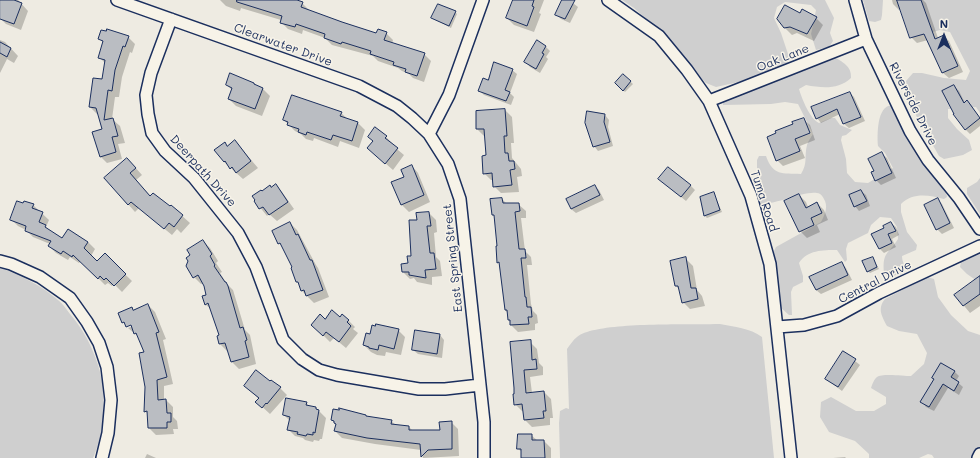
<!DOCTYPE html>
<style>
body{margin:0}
#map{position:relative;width:980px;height:458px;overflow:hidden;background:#eeebe2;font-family:Mali,sans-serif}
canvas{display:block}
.north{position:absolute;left:924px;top:16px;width:40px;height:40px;-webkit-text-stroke:3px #f7f3e8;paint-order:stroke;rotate:0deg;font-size:11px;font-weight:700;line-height:16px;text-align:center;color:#1b2f5e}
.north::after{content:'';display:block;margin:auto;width:14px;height:18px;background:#1b2f5e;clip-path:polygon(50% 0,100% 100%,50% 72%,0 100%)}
</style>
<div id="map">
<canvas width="980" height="458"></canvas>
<div class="north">N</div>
</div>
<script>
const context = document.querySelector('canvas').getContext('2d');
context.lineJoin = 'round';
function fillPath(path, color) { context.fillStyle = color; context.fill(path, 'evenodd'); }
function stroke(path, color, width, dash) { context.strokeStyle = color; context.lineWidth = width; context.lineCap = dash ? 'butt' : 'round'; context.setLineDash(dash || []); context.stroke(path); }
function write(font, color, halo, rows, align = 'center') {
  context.font = font + ' Mali,sans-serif'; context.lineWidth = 3; context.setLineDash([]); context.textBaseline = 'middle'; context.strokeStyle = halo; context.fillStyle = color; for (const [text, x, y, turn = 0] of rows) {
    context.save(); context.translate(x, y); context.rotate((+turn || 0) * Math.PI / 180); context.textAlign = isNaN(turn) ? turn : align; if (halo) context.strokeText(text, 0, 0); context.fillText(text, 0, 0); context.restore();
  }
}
fillPath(new Path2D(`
 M622,0h203l9,18 -4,15 3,8 -4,6 -13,3 -5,-16 5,-24 -5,-5 -26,-3 -8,5 -3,11 7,15 8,24 -2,8 -44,16 -27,6 -10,-4 -12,-11 -8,-11 -42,-44 -10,-9z
 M863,0h20l-1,15 -1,5 -6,2 -6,-1z
 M911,0h69v113l-4,-6 -28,2v9l9,11 12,11 3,10 -9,5 -19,4 -5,-3 -26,-46 -7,-29 7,-8h9l22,5 22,2 4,-9 -20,-39 -10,-2 -10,3z
 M833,56c9,6 19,10 18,22 -13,12 -29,10 -45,7l-7,4c3,10 11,30 20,34l12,-5h4l5,7 12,5 -6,5 -4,1 -1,4 5,19 1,14 8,9 13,1 25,-15 -8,-15 -7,-7c-1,-12 -1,-45 17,-40l25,49 26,37 1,5 -3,2c-15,-4 -31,-7 -43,5v8l6,20 10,13 -1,5 -14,6c0,6 3,8 3,14l-11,6 -5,1 -5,-4c-2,-22 5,-19 14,-34l-1,-12 -6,-9 -11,-1 -9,8 -3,8 -20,10 -2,6 1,11 -2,2 -8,-12c-14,0 -30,0 -38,13l4,13v6l-10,5 -2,5 1,23h-3l-9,-8 -8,-52 4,-8 45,-25c3,-6 7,-14 4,-21 -2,-4 -4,-8 -8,-8 -14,-2 -39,11 -56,11l-4,-10v-34l2,-4h7c7,20 16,17 35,18 7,-11 3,-17 6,-29 1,-4 4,-8 6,-11l-15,-30 -13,-2 -14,2 -48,1v-4z
 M980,178v36l-13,-20v-6l10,-6z
 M980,254v29l-13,-9 -7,-7 1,-5z
 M0,268c21,7 42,18 58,32 5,4 9,10 12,14 13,15 22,32 28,51 9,27 7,67 -5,93h-93z
 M927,277l7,2 4,18 13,18 17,16 12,4v112l-7,11h-39l-2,-3 -4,-1 -9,4h-50v-4l-14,-13 -26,-9 -9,-15 1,-15 10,-5 25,14h18l12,-7v-7l-15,-9c1,-3 3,-9 6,-11 5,-4 27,-1 34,-1l13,-12 3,-11 -10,-19 -18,-3 -12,-5c-5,-10 -10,-17 -2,-27z
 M720,324c14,3 30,4 42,13l12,121h-214l-1,-35 1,-12 6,-3 3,1 -2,-60c3,-4 6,-9 10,-12 18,-16 115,-12 143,-13z`), '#cfcfcf');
fillPath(new Path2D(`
 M0,0h18l10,11 -7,19 -15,-6 -6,-6z
 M220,0h73l9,3 7,7v1l68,24 9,-2 7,7 -1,4 32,10 7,7 -7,21 -11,-4 -4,-4 -7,-3 -4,-3 -20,-7 -5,-5 -41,-11 -7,-7 -22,-8 -1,4 -14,-5 -7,-7v-2l-40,-12 -1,3 -14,-5z
 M519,0h25l-5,13 2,1 -7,18 -20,-7 -7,-7z
 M564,0h5l9,7 -8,16 -9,-4 -5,-5z
 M892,0h31l3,3 12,35 6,-2 5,5 14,31 -14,6 -6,-5 -15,-33 -11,3 -6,-6 -10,-28 -2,1 -6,-6z
 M455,12l2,2 -6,14 -19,-10z
 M800,15l16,3 7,7 -9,16 -17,-8 -5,2 -7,-7z
 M128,37l7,7 -3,9 -2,-1 -8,25 -3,20h-4l-3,22 8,7 5,17 -7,1 4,15 -15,4 -7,-7 3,-26 -4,-16h-2l-7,-7 13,-26 3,-17 -7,-7 5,-14 -4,-4z
 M0,40l5,2 13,14 -4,7 -7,-4 -7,14z
 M545,46l5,5 -4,6 2,2 -8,14 -10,-6 -4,-5z
 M512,70l5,4 -7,19 4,4 -3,8 -27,-10 -5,-5 9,-9z
 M623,75l10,9 -8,8 -9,-9z
 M254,83l3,4 6,2 7,7 -8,20 -26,-10 -7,-7 3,-9 -5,-5z
 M954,86l5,5 6,12 6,3 9,12v8l-10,8 -5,-5z
 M850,93l4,4 11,24 -16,7 -5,-4 -4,-10 -19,9 -4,-5z
 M505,110l7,7 2,26h-3l1,15 9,11 1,7 -5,1 2,15 -18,1 -7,-7v-6h-3l-7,-7 3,-17 -1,-20h-2l-7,-7z
 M341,113l8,7 9,3 7,7 -6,18 -19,-7 -2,6 -24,-9 -1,3 -7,-2 -5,-5 -6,-3 -11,-11z
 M605,115l4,5 -1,7 5,19 -15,5 -4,-5z
 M803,119l7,6 5,15 -15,6 5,12 -22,8 -6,-6v-26z
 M375,129l11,8 7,7 -1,1 12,10 -11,15 -17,-15 -2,-13z
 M235,141l23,27 -15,11 -19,-17v-19l4,4z
 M882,154l5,4 9,20 -15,7 -5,-5 -1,-9z
 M134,166l8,9 -6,5 15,17 19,11 1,-2 19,17 -9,10 -4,-4 -5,6 -33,-27 -4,4 -30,-34z
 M412,166l6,7 12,29 -21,10 -7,-7 -10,-22 13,-6z
 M664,183l26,2 5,5 -9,11z
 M275,185l7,7 12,17 -17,12 -8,-7 -2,2 -12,-15 7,-9z
 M594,186l5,4 5,10 -28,13 -5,-4z
 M861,191l5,4 4,11 -11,5 -4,-5z
 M713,194l2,2 7,16 -15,6 -2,-2 -4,-19z
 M799,195l7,7 2,5 9,-4 7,7 4,10 -11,5 3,7 -13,6 -7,-7z
 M502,199l5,5h11l8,7v7h-5l4,33 6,6 1,8h-5l4,39 2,7 4,4 1,8 -3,1v6l-17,2 -7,-7 -2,-5 -1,-7 -3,-3 -5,-45 -2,-3 1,-16 -4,-29 -2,-2z
 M938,200l4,4 12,24 -12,6 -5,-5z
 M33,205l16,15 -3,7 6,5 11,7 25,3 7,7 -4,7 6,7 8,-8 27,26 -10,11 -8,-8 -2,2 -4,-3 -3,2 -24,-24 -2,2 -9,-6 -2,3 -12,-7 -7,-7 1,-2 -17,-7 -7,-7 -8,-4 -7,-7z
 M429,213l7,7 1,12 -3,1 2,24 4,4 2,15 -10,1v8l-15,-3 -3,-4 -4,1 -7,-7 6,-8 3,-7 6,-37z
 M290,223l7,7 19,35 2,3 11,29 -15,6 -12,-12 -17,-42 -6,-6z
 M891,223l5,4 3,8 -7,4 4,8 -12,6 -5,-5 6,-20z
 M203,241l7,7 8,13 -2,2 6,9 -2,1 7,11 6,6 12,40 5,5 6,29 -17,5 -7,-7 -4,-12 -1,1 -7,-7v-8l-8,-26 -7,-6 3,-9 -4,-12 -3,1 -7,-7z
 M873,258l6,11 -9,4 -2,-2z
 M686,259l7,7 4,24 5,6 3,10 -15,3 -7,-7 -3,-12 -4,-4z
 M842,263l4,5 6,12 -31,14 -5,-4z
 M980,278v28l-10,7 -14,-17z
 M148,305l7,7 11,27 -3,1 10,44 -9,2v14h2l7,7v10l4,4 1,8h-5l1,5 -18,1 -7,-7 -1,-14 -3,-3v-59l-5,-14 -12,-10 8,-3 -1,-2 -7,3v1l-5,-5 8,-14 3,3z
 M325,320h23l7,7 -2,2 5,4 -12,15 -12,-10 -4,4 -10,-10z
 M398,330l7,7 -4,18 -15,-3 -1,4 -8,-1 -6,-3 -7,-7z
 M440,335l4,5 -2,18 -24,-4 -5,-4z
 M530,342l7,7 2,14 4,4v8l-13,2 2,16 12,-1 7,7 2,19h-3v7l-18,2 -7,-7 -1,-9h-2l-7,-7z
 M844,352l16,13 -18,26 -16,-12z
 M954,371l5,5 -3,5 7,6 -4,8 -11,-7 -14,23 -8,-4 -4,-5z
 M245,386l35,2 7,7 -17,19 -13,-12 2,-3z
 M306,403l4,4 6,1 10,10 -4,21h-2l-1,2 -5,-1 -1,2 -8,-2 -2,-2 -8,-2 -7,-7 2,-8 -6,-6z
 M366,416l2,2 23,3 5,4 13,2 4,4h28l10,-9 7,7 1,27 -36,2 -2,-8 -46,-6 -33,-6 -7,-7 1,-6 -4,-5z
 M531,435l7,6h6l7,7v10h-29v-6l-4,-3v-9z
 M147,454l9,4h-11z
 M845,457l1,1h-13z`), '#0003');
const building = new Path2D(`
 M0,0h14l8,3 -8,21 -14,-5z
 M237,0h60l6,2 -2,5 41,15 34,11 2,-4 9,3 -3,8 41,13 -8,23 -12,-4 1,-3 -13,-4 1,-3 -24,-8 1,-3 -29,-9 -1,2 -17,-6 1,-4 -29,-10 -1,3 -15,-4 2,-7 -45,-14z
 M513,0h21l-2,6 2,1 -7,19 -21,-8z
 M562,0h13l-10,19 -10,-4z
 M897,0h24l14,39 9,-4 14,31 -16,7 -18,-39 -14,4z
 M438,4l18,7 -7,15 -18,-8z
 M785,5l15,8 2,-4 15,8 -10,17 -17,-7 -6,1 -7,-9z
 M107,29l22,7 -4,11 -2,-1 -8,24 -3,21 -4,-1 -4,30 9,-2 5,18 -6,1 4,15 -16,5 -8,-25 10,-3 -6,-21 -7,-1 4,-29 9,1 3,-19 -7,-2 5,-17 -5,-2 3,-9 5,1z
 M537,40l9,6 -4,7 2,1 -8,15 -12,-7z
 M0,42l11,6 -4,9 -7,-4z
 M494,62l19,7 -8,21 5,2 -4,9 -28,-10 5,-13 5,2z
 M230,73l24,10v1l9,4 -8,21 -27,-10 4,-11 -6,-3z
 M623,74l8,7 -8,10 -8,-8z
 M954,85l10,18 3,-3 13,18 -15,12 -12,-16h1l-12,-23z
 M850,92l11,25 -18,7 -6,-15 -21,10 -5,-12z
 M292,95l50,17 -2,4 18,6 -6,19 -19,-6 -2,5 -24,-8 -1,3 -8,-3 1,-3 -12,-4 1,-3 -5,-2z
 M505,109l2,27h-3l1,17h3l1,8h5l1,8 -5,1 2,15 -19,2 -1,-14 -9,1 -1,-18 4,-1 -2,-26h-8v-18z
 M587,111l18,3 -1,8 6,20 -17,5 -8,-24z
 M804,118l6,15 -15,6 5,12 -24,10 -9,-24 9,-4 -1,-2 18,-7 -1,-2z
 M375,127l12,9 -2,2 13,10 -13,16 -18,-16 6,-7 -5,-4z
 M235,140l16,21 -15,12 -4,-6 -2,2 -5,-8 -1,1 -10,-12 11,-8 2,4z
 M882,152l10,21 -17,8 -4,-9 3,-1 -6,-12z
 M127,158l9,10 -6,5 20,23 3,-3 17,13 1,-1 12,10 -9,12 -5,-4 -5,6 -33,-27 -3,3 -24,-27z
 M412,165l12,30 -23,10 -10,-23 13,-5 -3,-7z
 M668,167l23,18 -10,12 -23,-18z
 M276,184l12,18 -19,13 -6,-8 -4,2 -5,-8 1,-1 -3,-4 9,-6 1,1 8,-6 1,2z
 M595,185l5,10 -29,14 -5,-10z
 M861,190l6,11 -13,6 -5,-12z
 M714,192l6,18 -16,6 -4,-19z
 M799,194l7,14 11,-6 5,11 -11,5 3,7 -15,7 -15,-31z
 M502,198l1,5h16l1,8 -5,1 4,37h6l1,9h-5l4,39h1l1,10h4l1,10h-4l1,7 -19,1v-5h-2l-1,-10h-2l-6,-48 -2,1 -1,-17h1l-3,-31h-2l-2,-16z
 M938,198l12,25 -14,7 -12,-25z
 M17,201l6,2 1,-2 10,3 -2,4 11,4 -4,10 7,3 -1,2 17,11 6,-9 20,13 -4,6 13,13 8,-8 21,21 -12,12 -8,-8 -2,2 -4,-4 -2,3 -25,-24 -1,2 -9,-6 -2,3 -13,-8 3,-5 -26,-10 1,-5 -16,-6z
 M429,212l2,14h-4l3,27h4l2,16 -11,1 1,8 -17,-3v-3h-7l-1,-8 7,-1 -1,-7h4l-2,-36h8l-1,-7z
 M290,222l6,13 2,-1 12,26h2l11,30 -17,6 -2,-6 -3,1 -3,-9h-2l-5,-14 1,-1 -12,-24 -2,1 -6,-13z
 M891,222l5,9 -8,3 4,9 -13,6 -8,-15 13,-6 -1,-2z
 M203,240l9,14 -2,2 5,9 -1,1 11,16h1l2,4 12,42 3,-1 4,13 -2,1 4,16 -18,5 -6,-19 -6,1 -2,-8 2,-1 -11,-32 -3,2 -3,-9 4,-1 -2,-9 -6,-11 -5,3 -7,-12 2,-5 -2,-3 4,-3 -3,-5z
 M686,257l5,31h5l2,11 -16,4 -4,-17h-3l-5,-25z
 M873,257l4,10 -10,5 -5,-11z
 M842,262l6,13 -32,15 -7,-13z
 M980,276v18l-17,12 -9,-11z
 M148,304l11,28 -3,1 11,44 -10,3 1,20 8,-1 1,14h4v9h-4v6h-19l-1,-17 -3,1 1,-25 -6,-34 5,-1 -8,-19 -2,1 -3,-9 -5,2 -2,-5 -2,1 -4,-10 14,-6 1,3z
 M332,310l8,7 2,-3 7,6 -2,2 4,4 -12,16 -13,-10 -3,4 -12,-11 9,-11 5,5z
 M376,324l23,5 -5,20 -15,-4 -1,5 -9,-2v-1l-6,-2 3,-12 4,1 2,-9 3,1z
 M415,330l25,4 -3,20 -25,-4z
 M531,340l1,20 4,-1 1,10 -13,1 2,23 18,-2 2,20h-3l1,7 -20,2 -2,-16 -8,1 -1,-11h1v-6l-4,-46z
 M843,351l13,8 -18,28 -13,-8z
 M941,363l14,8 -4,6 8,5 -5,9 -11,-7 -14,23 -9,-5 14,-23 -2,-1z
 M256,370l14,11 1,-1 10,7 -14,17 -1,-1 -4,5 -7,-6 4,-4 -15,-12z
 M286,398l21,4 -1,3 10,2v2l3,1 -4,23 -2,-1v3l-6,-1 -1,2 -9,-2 1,-2 -11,-2 3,-13 -7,-2z
 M339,408l27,7v1l26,4 -1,4 18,2v4h31l-1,-8 13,-1v28l-24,1 -7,7 -1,-13 -53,-6 -33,-7 2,-7 -2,-1v-2l-3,-1 2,-11 6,1z
 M518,434h14v6h12l1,18h-24v-9h-4z`);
fillPath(building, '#babdc2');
stroke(building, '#1b2f5e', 1);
const minor = new Path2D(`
 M117,0l242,86 38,20 15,12 17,16
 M483,0l-34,95 -20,39 19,30 12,35 24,223v36
 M608,0l51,36 28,34 22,31 42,95 19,68 21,194
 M855,0l11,39 44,92 18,29 31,38 21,31
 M171,19l-20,54 -5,22 2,19 4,19 13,18 29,27 44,55 18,34 27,73 19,19 17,11 18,5 82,14h26l35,-4
 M709,101l157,-62
 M0,261l11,3 29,13 30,21 17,24 12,21 8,24 4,33 -3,33 -6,25
 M777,327l27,-2 33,-9 42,-23 101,-47
 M978,458l2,-4`);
stroke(minor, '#1b2f5e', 14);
stroke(minor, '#f7f3e8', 11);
write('12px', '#1b2f5e', '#f7f3e8', [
 ["Clearwater Drive",283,45,20],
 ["Oak Lane",783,58,-22],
 ["Riverside Drive",913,104,63],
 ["Deerpath Drive",203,171,48],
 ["Tuma Road",764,201,72],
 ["East Spring Street",453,258,-96],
 ["Central Drive",875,282,-27]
]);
</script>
